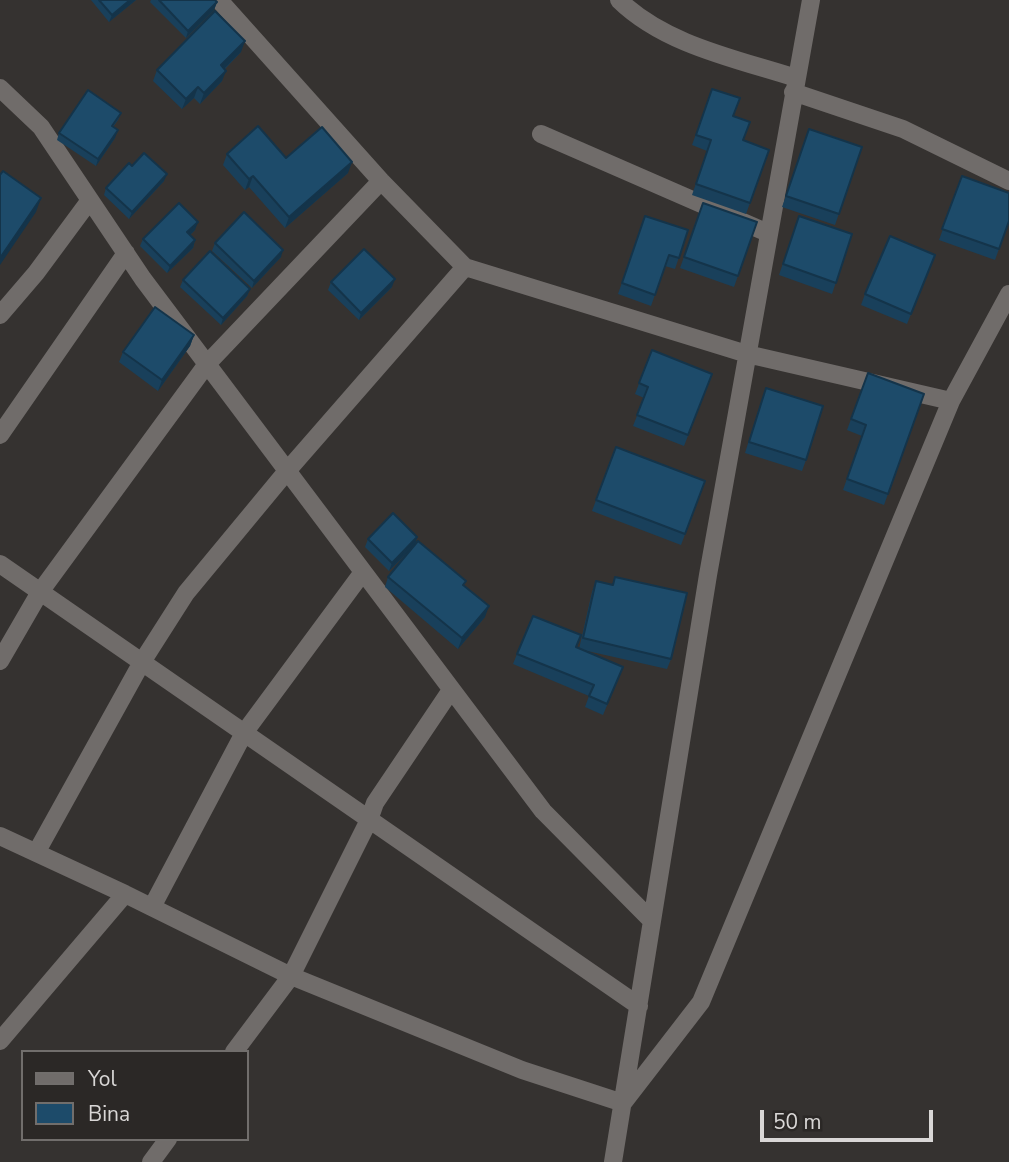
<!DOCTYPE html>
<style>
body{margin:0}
#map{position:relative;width:1009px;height:1162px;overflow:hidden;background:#353230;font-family:"Nunito Sans",sans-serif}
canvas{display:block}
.legend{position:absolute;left:21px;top:1050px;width:228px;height:91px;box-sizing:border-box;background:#2b2826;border:2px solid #716e6c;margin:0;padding:9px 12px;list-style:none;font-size:21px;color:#d9d7d6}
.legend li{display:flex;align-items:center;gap:14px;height:35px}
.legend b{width:35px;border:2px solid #716e6c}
.scale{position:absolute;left:760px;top:1110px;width:173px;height:32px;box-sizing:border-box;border:4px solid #d9d7d6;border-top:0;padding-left:9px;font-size:21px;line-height:24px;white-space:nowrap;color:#d9d7d6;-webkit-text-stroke:5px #2b2826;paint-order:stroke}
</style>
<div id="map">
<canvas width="1009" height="1162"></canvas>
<ul class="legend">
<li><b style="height:9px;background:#706c6a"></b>Yol</li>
<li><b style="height:19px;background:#1d4b6a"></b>Bina</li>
</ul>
<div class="scale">50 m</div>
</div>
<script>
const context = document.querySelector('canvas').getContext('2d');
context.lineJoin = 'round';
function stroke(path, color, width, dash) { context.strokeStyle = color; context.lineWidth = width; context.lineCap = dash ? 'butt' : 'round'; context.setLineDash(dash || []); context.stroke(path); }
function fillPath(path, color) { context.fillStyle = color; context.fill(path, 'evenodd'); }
stroke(new Path2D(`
 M219,0l162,181 84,86 282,87 204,47
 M619,0c46,45 118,59 177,78
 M0,88l41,39 102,152 400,532 109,110
 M793,92l110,37 106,52
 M541,134l227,99
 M0,315l36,-42 54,-73
 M0,435l126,-182
 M0,564l639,442
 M0,661l40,-69 167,-228 174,-183
 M0,836l125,58 166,82 231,94 101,33 78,-101 250,-601 58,-107
 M36,853l106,-191 44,-69 101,-122 178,-204
 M152,907l92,-174 119,-161
 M0,1041l125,-147
 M234,1052l57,-76 78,-156 6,-17 76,-113
 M151,1162l17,-23
 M613,1162l95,-587 103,-575`), '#706c6a', 18);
fillPath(new Path2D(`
 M91,0h45l-27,22z
 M151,0h64l2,2 -3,8 -28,28 -36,-36z
 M241,52l-16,17 -3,12 -22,23 -6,-6 -12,11 -29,-28 4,-11z
 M712,89l21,27 10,24 7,63 -4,11 -54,-19 15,-44 -15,-6z
 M121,113l-3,7 -5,7 2,11 -19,28 -39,-26 2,-7z
 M809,129l53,18 -27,78 -53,-18z
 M227,154l59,4 62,15 -63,55 -36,-41 -4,3 -22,-25z
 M132,166l32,15 -35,38 -25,-24 2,-7z
 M962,176l47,45 -14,39 -56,-20z
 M703,203l54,19 -23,65 -54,-19z
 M645,216l43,14 -13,39 -10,-3 -14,40 -33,-12z
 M799,216l53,18 -20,60 -53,-19z
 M195,230l-5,5 5,5 -2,8 -26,25 -27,-27 3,-7z
 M215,243l66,14 -29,31 -40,-37z
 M935,255l-28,69 -46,-19 4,-11z
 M183,280l67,9 -3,7 -26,29 -41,-38z
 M331,282l61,5 -33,33 -31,-30z
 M194,335l-4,11 -32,45 -39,-29 4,-10z
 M652,350l60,24 -28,72 -51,-20 11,-28 -9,-4z
 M868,373l56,21 -40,111 -41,-15 19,-54 -15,-6z
 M762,399l44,61 -4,11 -57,-18z
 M616,447l89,34 -24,64 -89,-34z
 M417,537l-2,8 -26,26 -24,-24 3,-8z
 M388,577l76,9 21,31 -27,32 -73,-62z
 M615,577l56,82 -4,10 -84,-19 40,17 -20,48 -18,-8 4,-11 -76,-32 4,-10 59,-6 3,1 13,-57 4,-11 16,4z`), '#19405b');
fillPath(new Path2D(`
 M130,0h6l-27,22 3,-7z
 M217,2l-3,8 -28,28 2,-7z
 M245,41l-4,11 -24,24 4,-11z
 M226,71l-4,10 -22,23 4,-11z
 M198,87l-4,11 -12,11 4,-10z
 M118,130l-3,8 -19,28 2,-7z
 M352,162l-4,11 -63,55 4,-11z
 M167,174l-3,7 -35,38 3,-7z
 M253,176l-4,11 -4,3 4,-11z
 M41,198l-5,14 -36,53v-7z
 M198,222l-3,8 -10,10 2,-8z
 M195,240l-2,8 -26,25 3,-7z
 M283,250l-2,7 -29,31 2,-7z
 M395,279l-3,8 -33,33 2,-7z
 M250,289l-3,7 -26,29 2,-7z
 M194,335l-4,11 -32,45 4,-11z
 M417,537l-2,8 -26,26 3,-8z
 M489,606l-4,11 -27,32 4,-11z`), '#14344a');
const building = new Path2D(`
 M99,0h31l-18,15z
 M159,0h56l2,2 -29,29z
 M215,11l30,30 -24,24 5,6 -22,22 -6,-6 -12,12 -29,-29z
 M712,89l28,9 -7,18 17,6 -7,18 26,10 -19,53 -54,-19 15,-44 -15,-5z
 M88,90l33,23 -9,13 6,4 -20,29 -39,-26z
 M258,126l28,32 36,-31 30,35 -63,55 -36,-41 -4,3 -22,-25z
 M809,129l53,18 -23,67 -53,-18z
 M144,153l23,21 -35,38 -26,-24 23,-25 3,3z
 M3,171l38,27 -41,60v-83z
 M962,176l47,17v28l-10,28 -57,-20z
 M179,203l19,19 -11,10 8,8 -25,26 -27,-27z
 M703,203l54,19 -19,54 -54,-19z
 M244,212l39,38 -29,31 -39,-38z
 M645,216l43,14 -9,28 -10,-3 -14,40 -33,-12z
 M799,216l53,18 -16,49 -53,-19z
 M890,236l45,19 -24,59 -46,-20z
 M364,249l31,30 -34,34 -30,-31z
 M210,251l40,38 -27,29 -40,-38z
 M155,307l39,28 -32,45 -39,-28z
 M652,350l60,24 -24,61 -51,-20 11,-28 -9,-4z
 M868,373l56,21 -36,100 -41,-15 19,-54 -15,-6z
 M766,388l57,18 -17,54 -57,-18z
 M616,447l89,34 -20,53 -89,-34z
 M393,513l24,24 -25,26 -24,-24z
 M418,541l48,40 -3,4 26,21 -27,32 -74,-61z
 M615,577l72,16 -16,66 -88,-21 13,-57 17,4z
 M533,616l48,19 -5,12 47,20 -16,37 -18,-8 5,-11 -77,-31z`);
fillPath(building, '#1d4b6a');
stroke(building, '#14344a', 2);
</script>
